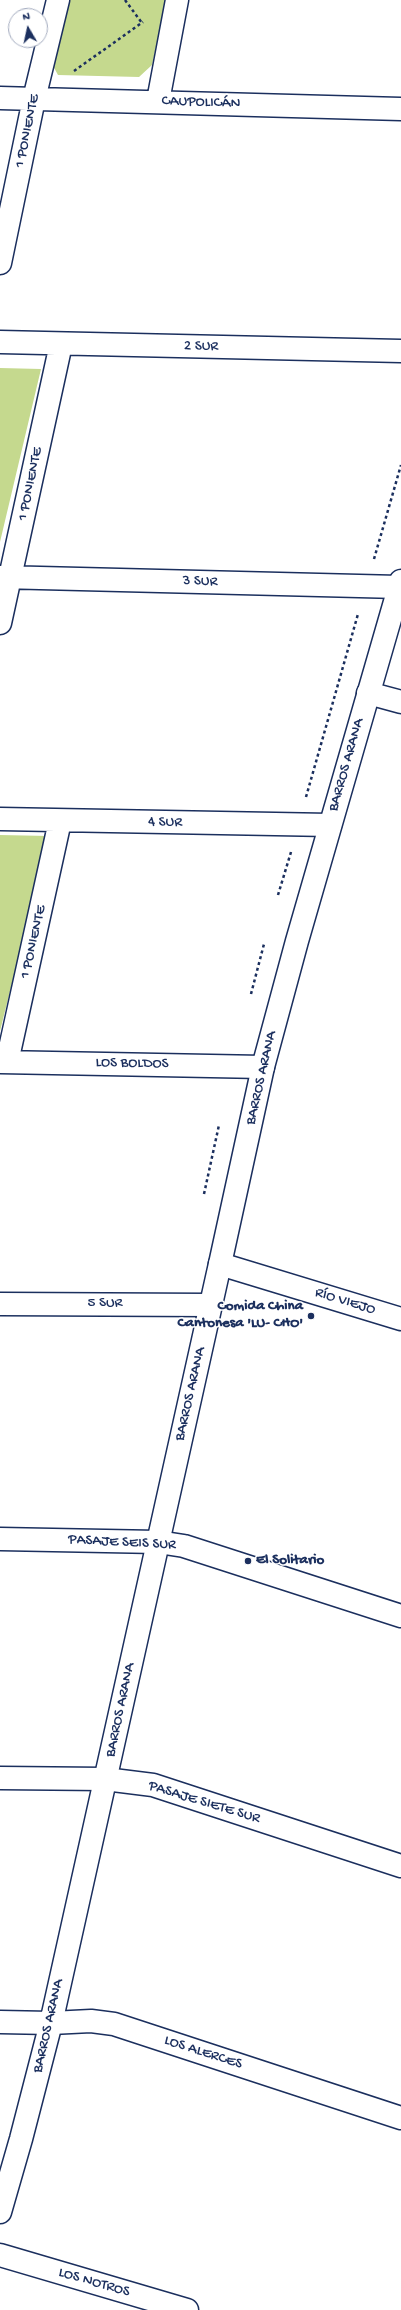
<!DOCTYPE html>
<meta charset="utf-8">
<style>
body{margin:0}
#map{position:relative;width:401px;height:2310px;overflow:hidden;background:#fff;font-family:"Gochi Hand",sans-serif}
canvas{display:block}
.north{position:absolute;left:8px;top:8px;width:40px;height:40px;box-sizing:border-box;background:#fff;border:1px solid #a4acbf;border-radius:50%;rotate:351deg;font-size:11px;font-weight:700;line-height:16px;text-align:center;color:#1b2f5e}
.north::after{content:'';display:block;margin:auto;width:14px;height:18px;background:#1b2f5e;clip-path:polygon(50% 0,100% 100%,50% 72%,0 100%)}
</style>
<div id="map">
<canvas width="401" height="2310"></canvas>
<div class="north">N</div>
</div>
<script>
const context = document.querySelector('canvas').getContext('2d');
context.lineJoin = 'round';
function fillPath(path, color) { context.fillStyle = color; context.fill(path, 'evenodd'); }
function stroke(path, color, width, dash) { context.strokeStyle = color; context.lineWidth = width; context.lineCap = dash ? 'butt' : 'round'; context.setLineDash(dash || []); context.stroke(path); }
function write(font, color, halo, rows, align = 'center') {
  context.font = font + ' "Gochi Hand",sans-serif'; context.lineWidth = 3; context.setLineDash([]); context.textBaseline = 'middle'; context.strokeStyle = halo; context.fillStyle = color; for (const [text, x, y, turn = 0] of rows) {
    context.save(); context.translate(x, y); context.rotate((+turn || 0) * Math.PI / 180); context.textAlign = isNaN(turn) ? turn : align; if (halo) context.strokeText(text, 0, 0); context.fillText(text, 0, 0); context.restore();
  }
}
fillPath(new Path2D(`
 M67,0h99l-14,65 -13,12 -81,-2 -6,-11z
 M0,368l41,1 -41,173z
 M0,835l49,1 -49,195z`), '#c5d98e');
const minor = new Path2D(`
 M0,98l401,11
 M158,101l19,-101
 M0,263l34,-164 24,-99
 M0,342l401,9
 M0,577l399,10
 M0,623l61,-279
 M368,693l33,9
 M0,819l330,6
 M0,1062l263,5
 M7,1062l53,-241
 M0,1304l211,1
 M0,1539l158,3 26,4 217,70
 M0,1778l105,1 48,6 248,81
 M51,2023l40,-2 23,3 287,94
 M0,2255l187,55`);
const tertiary = new Path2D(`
 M0,2022l51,1
 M0,2212l21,-73 30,-116 169,-759`);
const secondary = new Path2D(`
 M401,581l-104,360 -34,126 -43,197 181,55`);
stroke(minor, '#1b2f5e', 25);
stroke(tertiary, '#1b2f5e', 25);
stroke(secondary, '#1b2f5e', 25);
stroke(new Path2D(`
 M125,0l17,23
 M74,71l69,-49
 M374,559l27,-94
 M306,797l52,-183
 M278,895l13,-43
 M251,994l13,-50
 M204,1194l15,-69`), '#1b2f5e', 2.5, [3, 3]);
stroke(minor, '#fff', 22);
stroke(tertiary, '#fff', 22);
stroke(secondary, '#fff', 22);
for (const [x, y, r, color] of [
 [311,1316,4,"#1b2f5e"],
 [248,1561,4,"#1b2f5e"]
]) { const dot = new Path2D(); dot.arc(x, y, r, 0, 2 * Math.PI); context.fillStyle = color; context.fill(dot); stroke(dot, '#fff', 1.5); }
write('15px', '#1b2f5e', '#fff', [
 ["CAUPOLICÁN",201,103,2],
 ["1 PONIENTE",28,131,-78],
 ["2 SUR",201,347,1],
 ["1 PONIENTE",31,484,-78],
 ["3 SUR",200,582,2],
 ["BARROS ARANA",347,765,-74],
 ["4 SUR",165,823,1],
 ["1 PONIENTE",34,942,-77],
 ["LOS BOLDOS",132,1064,1],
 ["BARROS ARANA",262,1078,-77],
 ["RÍO VIEJO",345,1302,17],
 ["5 SUR",105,1304],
 ["BARROS ARANA",191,1394,-77],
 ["PASAJE SEIS SUR",122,1543,3],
 ["BARROS ARANA",121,1710,-78],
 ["PASAJE SIETE SUR",204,1803,17],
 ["BARROS ARANA",49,2026,-77],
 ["LOS ALERCES",203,2053,18],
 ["LOS NOTROS",94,2283,16]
]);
write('bold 15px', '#1b2f5e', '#fff', [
 ["Comida China",303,1307],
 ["Cantonesa 'LU- CHO'",303,1324],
 ["El Solitario",256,1561,"left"]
], 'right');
</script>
